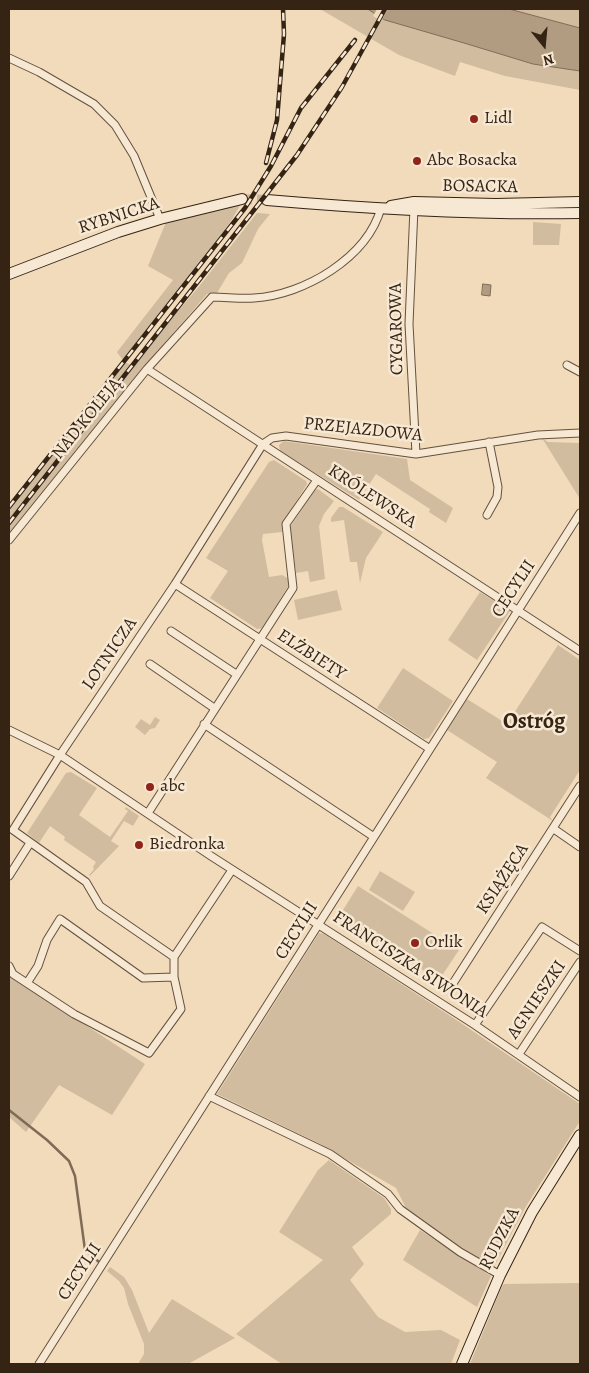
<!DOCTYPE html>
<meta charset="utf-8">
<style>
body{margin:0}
#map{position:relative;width:589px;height:1373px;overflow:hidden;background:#f1dbbb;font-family:Alegreya,serif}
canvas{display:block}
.frame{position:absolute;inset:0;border:10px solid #352314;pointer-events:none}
.north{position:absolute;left:519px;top:20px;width:50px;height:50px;-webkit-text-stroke:4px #f6e8d3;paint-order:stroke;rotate:163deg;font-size:14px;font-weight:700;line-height:20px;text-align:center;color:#352314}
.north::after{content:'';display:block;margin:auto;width:18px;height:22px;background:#352314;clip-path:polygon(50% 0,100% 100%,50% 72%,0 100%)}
</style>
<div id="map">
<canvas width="589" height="1373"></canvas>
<div class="frame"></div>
<div class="north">N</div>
</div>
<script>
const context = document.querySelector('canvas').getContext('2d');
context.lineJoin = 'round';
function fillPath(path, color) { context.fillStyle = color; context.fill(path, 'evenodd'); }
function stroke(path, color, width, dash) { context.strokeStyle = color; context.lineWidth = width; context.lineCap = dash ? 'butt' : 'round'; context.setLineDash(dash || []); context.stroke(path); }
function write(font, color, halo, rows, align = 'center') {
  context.font = font + ' Alegreya,serif'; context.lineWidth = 5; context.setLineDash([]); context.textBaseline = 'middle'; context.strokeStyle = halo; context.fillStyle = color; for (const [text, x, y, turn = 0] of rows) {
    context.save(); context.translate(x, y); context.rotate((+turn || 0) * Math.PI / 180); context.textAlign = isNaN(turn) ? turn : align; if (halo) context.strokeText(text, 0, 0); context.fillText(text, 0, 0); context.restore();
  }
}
fillPath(new Path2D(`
 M320,9h48l17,11 79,23 69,21 47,7v19l-75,-14 -45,-14 -5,14 -56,-21z
 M509,9h71v19z
 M242,202l-11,19 -106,141 6,3 66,-76 60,-76 13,1 -12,15 -16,34 -13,10 -12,20 -10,1 -66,76 -132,167v-27l115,-148 -7,-10 56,-72 -25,-14 18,-44z
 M533,222l28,2 -2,21h-26z
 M542,438l6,4 32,1v56z
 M284,441l123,18 3,21 43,28 -7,15 -17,-11 1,-3 -54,-35 -17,26 -79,-49 -1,-6z
 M274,460l32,21 1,3 -25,41v7l-19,2 -1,6 7,37 13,-2 7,4v6l-27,43 -5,1 -47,-31 18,-27 -22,-13 63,-96z
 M318,489l16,12 -10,13 -5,12 6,53 -15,3 -2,-11 -12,2 -6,-46 25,-37z
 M339,507h4l40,25 -17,26 -6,25 -3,-21h-7l-6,-42 -13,2v-4z
 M337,590l5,20 -44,10 -4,-20z
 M480,592l30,19 -33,49 -29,-20z
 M558,645l22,15v110l-30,47 3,4 -67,-43 11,-16 -50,-32 20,-31 40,25z
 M403,668l50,33 -24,37 -5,1 -47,-31z
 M155,717l5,3 -5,8 -5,1 -5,6 -10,-8 6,-8 9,6z
 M71,772l26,16 -18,27 31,22 18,-26 -3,-2 1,-2 13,9 -6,10 -9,-5 -13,20 8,5 -29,30 -1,-1 5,-6 -1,-2 3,-5 -32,-22 1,-3 -15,-11 -11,17 -12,-10 39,-60z
 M380,871l35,21 -12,19 -34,-21z
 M358,886l101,64 -20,30 -69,-43 11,-17 -12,18 -31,-20z
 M319,933l5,1 131,85 125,85v17l-55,87 -31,59 -42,-25 -45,-32 -11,-22 -78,-45 -101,-49z
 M9,975l136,89 -33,51 -53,-30 -33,47 -17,-15z
 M329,1160l55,38 7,11v5l-39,33 12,17 -14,16 28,37 27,15 36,-2 19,10 -9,24h-169l-46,-30 87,-74 -44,-28 39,-62z
 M420,1230l71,46 -14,31 -74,-47z
 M110,1267l14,10 8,13 17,43 23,-34 63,39 -47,26h-50l6,-10v-10l-16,-40 -4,-16 -5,-7 -12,-10z
 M580,1283v81h-110l32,-78 2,-2z`), '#d1bc9f');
const water = new Path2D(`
 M368,9h141l71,19v43l-47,-7 -69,-21 -79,-23z
 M483,284l8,1 -1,11 -8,-1z`);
fillPath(water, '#b19c82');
stroke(water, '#7f6c56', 1);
fillPath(new Path2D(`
 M377,9h11l-7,12 -8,-5z`), '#f1dbbb');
stroke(new Path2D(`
 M9,1110l38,30 22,21 6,15 10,74 14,12`), '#7f6c56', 2.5);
stroke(new Path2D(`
 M242,199l25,1`), '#cbb69a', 10, [10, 5]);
const street = new Path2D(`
 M9,58l30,14 55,32 21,21 19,31 26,63
 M414,208l-5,116 7,130
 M567,365l13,7
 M147,369l433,282
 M487,515l10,-18 1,-10 -9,-45
 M9,540l138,-171 65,-72c14,0 28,2 42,1 50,-3 113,-40 127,-90
 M175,584l255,165
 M171,631l65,43
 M150,664l64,44
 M204,724l170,113
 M9,730l51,25 151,101 264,169 105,72
 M148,813l145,-225 -7,-64 31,-44
 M554,829l26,18
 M9,876l21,-33
 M174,957l-74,-51 -14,-24 -73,-52 47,-75 115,-171 88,-140 9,-6 14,-2 130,18 122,-19 42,-2
 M9,966l4,8 61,40 75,39 32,-44 -7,-32v-20l58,-87
 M27,983l11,-17 9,-26 13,-21 83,59 31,-1
 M450,988l130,-202
 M475,1025l67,-98 38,24
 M519,1054l61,-92
 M209,1096l121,58 58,40 12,15 60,43 40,23
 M39,1364l541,-851`);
const secondary = new Path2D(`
 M267,200c104,9 208,15 313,13
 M391,206l23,-4 82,2 84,-2
 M9,274l109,-42 42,-13 82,-20
 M462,1364l38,-89 32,-63 48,-77`);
stroke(street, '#64513e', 9);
stroke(secondary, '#352314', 12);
stroke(street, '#f6e8d3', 7);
stroke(secondary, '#f6e8d3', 10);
const rail = new Path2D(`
 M266,163l11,-43 7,-86 -1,-25
 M9,507l236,-299 26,-42 30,-58 54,-68
 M9,523l288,-368 45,-68 43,-78`);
stroke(rail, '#352314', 4.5);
stroke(rail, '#f6e8d3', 2.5, [8]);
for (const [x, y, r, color] of [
 [474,119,5,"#8f2418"],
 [417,161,5,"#8f2418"],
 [150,787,5,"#8f2418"],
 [139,845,5,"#8f2418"],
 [415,943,5,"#8f2418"]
]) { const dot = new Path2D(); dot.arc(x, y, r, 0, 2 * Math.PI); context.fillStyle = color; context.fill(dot); stroke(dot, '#f6e8d3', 2); }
write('18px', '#352314', '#f6e8d3', [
 ["Lidl",484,119],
 ["Abc Bosacka",427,161],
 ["abc",160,787],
 ["Biedronka",149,845],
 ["Orlik",425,943]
], 'left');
write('18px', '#352314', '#f6e8d3', [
 ["BOSACKA",480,187,1],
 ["RYBNICKA",119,216,-18],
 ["CYGAROWA",397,329,-91],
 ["NAD KOLEJĄ",87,419,-51],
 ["PRZEJAZDOWA",363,430,6],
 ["KRÓLEWSKA",372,497,33],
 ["CECYLII",514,589,-57],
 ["LOTNICZA",110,654,-56],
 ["ELŻBIETY",311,655,33],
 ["KSIĄŻĘCA",503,879,-57],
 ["CECYLII",297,931,-58],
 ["FRANCISZKA SIWONIA",410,965,33],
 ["AGNIESZKI",537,1000,-56],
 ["RUDZKA",500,1239,-63],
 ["CECYLII",80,1272,-57]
]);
write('bold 22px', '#352314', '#f6e8d3', [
 ["Ostróg",534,723]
]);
</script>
